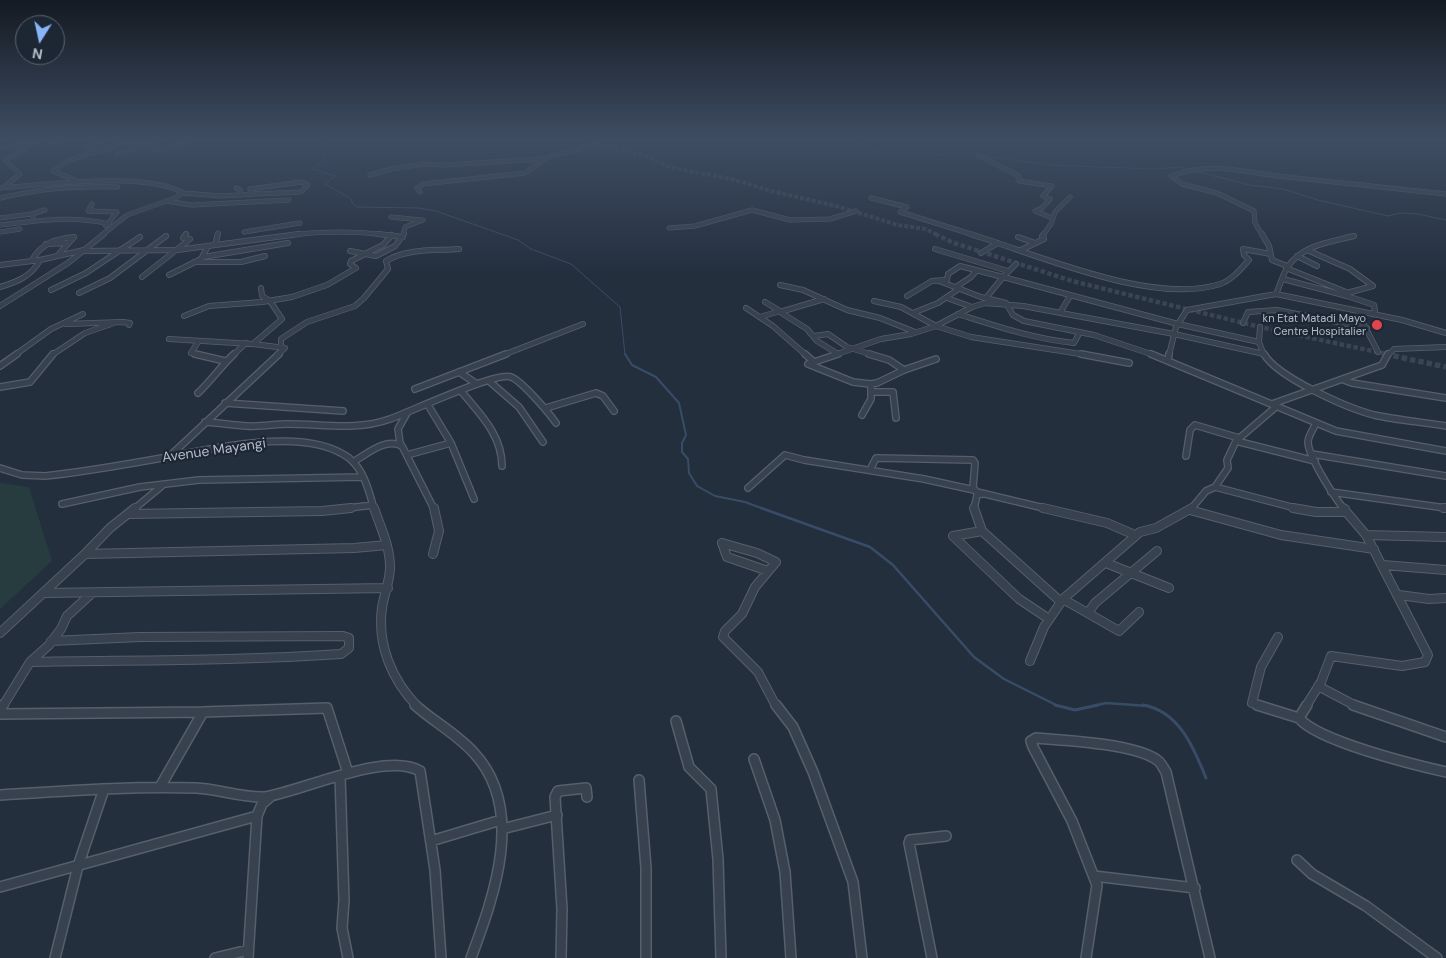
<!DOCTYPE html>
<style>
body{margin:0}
#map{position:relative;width:1446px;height:958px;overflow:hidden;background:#242f3e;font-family:"DM Sans",sans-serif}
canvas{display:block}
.north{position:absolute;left:15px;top:15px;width:50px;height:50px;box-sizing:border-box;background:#1d2633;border:1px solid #59626f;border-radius:50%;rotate:190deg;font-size:14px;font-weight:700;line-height:20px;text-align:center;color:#b4bcc9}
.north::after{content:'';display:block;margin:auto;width:18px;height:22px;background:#8ab4f8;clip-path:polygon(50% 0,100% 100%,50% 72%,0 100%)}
</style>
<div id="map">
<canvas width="1446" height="958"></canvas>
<div class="north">N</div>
</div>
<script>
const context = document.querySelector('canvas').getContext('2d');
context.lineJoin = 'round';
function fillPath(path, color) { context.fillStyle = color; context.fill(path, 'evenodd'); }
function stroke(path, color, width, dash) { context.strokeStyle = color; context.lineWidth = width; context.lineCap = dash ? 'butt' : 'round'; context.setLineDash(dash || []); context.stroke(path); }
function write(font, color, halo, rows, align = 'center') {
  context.font = font + ' "DM Sans",sans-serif'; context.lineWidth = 4.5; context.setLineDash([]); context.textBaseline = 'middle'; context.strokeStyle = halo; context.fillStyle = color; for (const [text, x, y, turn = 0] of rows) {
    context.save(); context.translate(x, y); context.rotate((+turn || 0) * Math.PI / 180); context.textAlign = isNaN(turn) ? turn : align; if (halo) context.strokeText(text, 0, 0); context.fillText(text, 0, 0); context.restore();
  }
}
fillPath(new Path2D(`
 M0,483l29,4 23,74 -52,48z`), '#263c3f');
stroke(new Path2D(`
 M321,141l6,6 -4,2 3,9 -13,11 22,7 -10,8 25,14 3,6 5,3 60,1 18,3 82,29 13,9 40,15 49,43 5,48
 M852,141l21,10 44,5 46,-3 85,12 106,4 25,-2 11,2
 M1195,171l55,14 33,4 35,11 70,16 12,-3 18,1 28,6`), '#394c67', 1);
stroke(new Path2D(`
 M625,354l7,11 24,12 23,26 7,32 -4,8v9l6,7 1,14 8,13 18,10 30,6 19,7`), '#394c67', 2);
stroke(new Path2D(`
 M761,508l109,39 23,18 81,92 30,22 54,27
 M1093,706l13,-3 42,3`), '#394c67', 2.5);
stroke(new Path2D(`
 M1055,705l20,5 23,-5
 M1143,705c36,6 51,43 63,73`), '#394c67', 3);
stroke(new Path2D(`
 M598,141l-2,3 2,2 44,8 26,13 64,12 39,12 65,15 62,19 27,4 13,6`), '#3a4453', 4, [4, 2]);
stroke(new Path2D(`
 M935,234l19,9 118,38 188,46 131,28`), '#3a4453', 4.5, [4.5, 2.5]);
stroke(new Path2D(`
 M1385,354l61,13`), '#3a4453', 5.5, [5.5, 3]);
const minorFar4 = new Path2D(`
 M134,141l17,1
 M52,142l7,-1
 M128,144c21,5 40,8 59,-3
 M0,148l40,-7
 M91,152l-4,-4 14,-7
 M117,154l38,-11
 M978,155l41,21v5l33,5 -9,10 7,3 -8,9 -7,3 17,7
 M370,175l21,-6 32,-5 21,1 99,-6
 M75,180l-22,-9 16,-11 62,-19
 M302,182l6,3 -7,7 -48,2 -3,-5z
 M4,187l16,-13 -15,-14 22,-13v-4
 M0,188c45,-3 146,-17 183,5l-8,5 -48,17 -25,20
 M236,188l4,2 1,5
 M420,192l-3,-4 6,-4 102,-11 23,-16 48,-13
 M183,193l38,3 32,-2
 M0,198c44,-10 74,-12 118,-11
 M871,198l36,9 -7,5 74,23
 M166,201l26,4 97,-5
 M92,204l-4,7 29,1 -11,14
 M33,217l-1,-3 13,-4
 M391,217l30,3
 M0,218l32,-4
 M0,225c39,-4 70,-10 109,-1
 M669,228l26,-2 57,-16 38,10 40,-1 26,-8
 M0,232l20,-3
 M244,232l56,-9
 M217,235l1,-2
 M290,235c32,-4 65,-4 98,0
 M403,235l2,-8 18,-7
 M1043,235l8,-11 4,-12 15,-15
 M1262,235l-7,-12 -1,-12 -37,-18 -35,-9 -11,-8c46,-16 71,-3 116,1 53,6 106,11 159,17`);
const minorFar3 = new Path2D(`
 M378,234l25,3
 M970,234c66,20 183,72 250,50 12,-4 21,-15 29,-24l-5,-5 -1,-6 28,5
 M1262,234l7,12 3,14 15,6
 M1018,237l17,6
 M46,244l22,-1
 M215,245l3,-11
 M935,249l73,22
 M1021,250l23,-11 -2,-3 2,-2
 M1307,250l43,19 23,17 -26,7
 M84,251l93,-1 122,-16
 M350,251l26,5 19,-10 9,-12
 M981,253l17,-10
 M1297,256l20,10
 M203,257l85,-14
 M32,260c10,-17 23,-21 42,-23l-16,18
 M194,262h47l24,-6
 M1016,264l-13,13 175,47 81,18
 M0,265l40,-5 44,-10
 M1286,268l60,24 1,4 27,9 1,6 -3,3
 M169,275l32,-16 7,-13
 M142,277l48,-38 -7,-1 3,-4
 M1283,279l64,17
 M939,281l42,16 25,6 7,12 11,6 70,14 60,20
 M780,285l23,5 44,20 33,8 35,14
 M0,287c17,-5 32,-11 40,-27
 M956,287l15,-10 5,-6
 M51,290l35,-17 54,-36
 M79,293l31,-15 56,-42
 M1276,294c4,-8 6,-18 11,-26 14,-23 43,-26 67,-32
 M907,296l25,-15 15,-1 1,-6 12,-8 43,11 -17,21
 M947,298l25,9
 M824,299l-44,13 27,17 10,12 21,13
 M874,301l27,6 35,19 35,11 116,18
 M0,306l68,-43 36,-29
 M746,308l27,18 33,29
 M1357,311l21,41
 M913,313l25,-10 22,-15
 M1060,313l10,-17
 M958,314c38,12 76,25 116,29l6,-11
 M184,316l25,-10 53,-4 30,-5 35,-12 29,-17 -6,-4 1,-3 32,-16 9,-10
 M760,317l20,-6 -15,-9
 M1243,323l5,-11 29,-2 90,18
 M66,324l57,-2 7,1 -1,2
 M1260,327l-1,15 5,13
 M814,336l14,-2 19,13 26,8
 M169,339l84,5 32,4 -8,7
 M198,342l-7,11 9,2
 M253,344l29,-25 -12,-18 -8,-5 -1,-8
 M281,347v-8l26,-17 48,-16 9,-8 24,-29 -2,-8c21,-13 49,-10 73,-12
 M15,355l36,-26 32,-15
 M52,355l33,-22 29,-10
 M233,355l13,-12
 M503,355l80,-31
 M834,355l47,-16 30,-5 25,-8 36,-19 13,-4 38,3 151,28 90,20
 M1169,355l7,-28 11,-17 89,-16 126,26 44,13
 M1388,355l6,-6 52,-2`);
const minorFar2 = new Path2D(`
 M195,354l30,7
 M805,354l9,8
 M869,354l20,6 15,10
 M1081,354l48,9
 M1151,354l185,77 110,20
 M1264,354c13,23 83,54 110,61 23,5 48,7 72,11
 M1168,360l1,-6
 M808,364l30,-10
 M808,364l45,18 17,2 7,-1 27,-13 32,-11
 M0,366l17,-12
 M459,372l18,12
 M1344,380l8,3 94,15
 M489,381l30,26 24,35
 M0,387l30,-5 23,-28
 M415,389l91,-35
 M461,391c19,23 41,44 41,75
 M871,392h22l3,26
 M198,393c13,-12 23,-27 36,-39
 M225,403l118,8
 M1272,404l110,-39 6,-11
 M428,405l23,38 23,56
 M546,408l50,-15 7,3 11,15
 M862,415l9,-16v-12
 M205,422c14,1 28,3 42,4 14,1 28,-2 41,-2 35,0 69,7 102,-5 20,-7 107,-48 121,-42 11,4 38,36 45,46
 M1316,423c-2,5 -8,13 -8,19 0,14 26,55 36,67
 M1236,441l79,20
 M400,443l-2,-14 9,-16
 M1312,454l134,22
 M171,455l108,-101
 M407,455l44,-12
 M1186,456l4,-26 5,-5 44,13
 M353,462c14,-8 33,-25 49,-16l32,63
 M0,468l22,7 23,1c39,-4 78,-11 117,-18 49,-9 144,-33 187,0 15,12 20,33 25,51
 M870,470l6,-12 97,2 2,3 -2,25 4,4 71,17
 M1215,487l84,22
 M748,488l37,-33 19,5 120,19 50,11
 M1331,492l115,16
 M62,504l78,-17 59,-7 164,-3
 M134,509l29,-24
 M340,509l33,-4
 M974,509l3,-14 5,-1
 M1191,509l15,-18 9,-4 13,-19 -1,-8 9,-19 41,-35`);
const minorFar1 = new Path2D(`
 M374,508c6,18 16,38 16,59 0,14 -6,27 -8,41 -5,37 10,72 35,98
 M974,508l8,23 79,71
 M1043,508l64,15 28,12
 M1293,508l23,4h28l1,-3
 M1443,508h3
 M1190,510l91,25 93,14
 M128,514l194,-3 29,-3
 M982,531l-29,5 66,63 30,20
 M1366,535l80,2
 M722,543l35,10 19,9 -21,25 -13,27 -17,17 -2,6 35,35 18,34
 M722,543l5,14 41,14
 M85,554l25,-26 25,-20
 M433,554l6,-23 -5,-23
 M1106,563l63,25
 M1383,565l63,5
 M43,593l345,-5
 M1399,595l30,4 17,-1
 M1063,599l56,32 20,-19
 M1088,613l7,-10 62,-52
 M0,633l85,-79 269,-6 33,-3
 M1030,661l14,-34 19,-28 77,-67 16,-4 36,-20
 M30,662c104,-2 208,-1 311,-8l8,-6v-10l-6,-2 -203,1 -89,4
 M1318,686l38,20
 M3,706l27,-44 19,-17 12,-16 6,-13 25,-23
 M1261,706l-9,-3 9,-36 17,-30
 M1306,706l15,-24 10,-26 71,10 23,-4 3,-7 -62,-120 -23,-27`);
const minor = new Path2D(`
 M415,705c19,17 42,29 59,48 52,56 20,143 -3,205
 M776,705l17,22 20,45 40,110 9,76
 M1257,705l42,13c18,23 116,47 147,54
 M1353,705l93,32
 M0,710l3,-5
 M0,714l203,-2 124,-4 21,65
 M1299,718l8,-13
 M676,721l13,46 22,22 7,70 3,99
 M754,759l21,61 10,52 6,86
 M340,776l4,124 -2,28 6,30
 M639,780l7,88v90
 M160,787l43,-75
 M0,795c65,-4 131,-9 196,-7 23,1 45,10 69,9 38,-6 121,-46 155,-26l15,99 6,88
 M502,829l55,-14
 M431,841l70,-21
 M1297,860l15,14 54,32 71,52
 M1094,876l101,12
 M0,887l257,-71
 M55,958l23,-92 26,-77
 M215,958l33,-8
 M248,958l9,-142 5,-12 8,-7
 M561,958l1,-49 -7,-112 3,-6 28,-3 1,9
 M932,958l-23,-115 1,-3 36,-4
 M1086,958l11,-73 -25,-64 -39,-74 -2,-6 5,-3c28,2 100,6 121,22 4,2 6,8 9,12l44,186`);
stroke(minorFar4, '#565f6c', 5);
stroke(minorFar3, '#565f6c', 6);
stroke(minorFar2, '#565f6c', 8);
stroke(minorFar1, '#565f6c', 10);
stroke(minor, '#565f6c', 12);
stroke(minorFar4, '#38414e', 4);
stroke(minorFar3, '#38414e', 4.5);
stroke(minorFar2, '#38414e', 5.5);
stroke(minorFar1, '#38414e', 8);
stroke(minor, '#38414e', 9);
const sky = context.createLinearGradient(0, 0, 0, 275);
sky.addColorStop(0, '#141a22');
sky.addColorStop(0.51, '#3f4d63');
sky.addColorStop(1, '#3f4d6300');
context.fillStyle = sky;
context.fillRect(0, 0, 1446, 275);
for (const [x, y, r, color] of [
 [1377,325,6,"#e0444e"]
]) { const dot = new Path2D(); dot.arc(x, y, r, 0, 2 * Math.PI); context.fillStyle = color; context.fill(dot); stroke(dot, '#1d2633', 2); }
write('11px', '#b4bcc9', '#1d2633', [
 ["kn Etat Matadi Mayo",1366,319],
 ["Centre Hospitalier",1366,332]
], 'right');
write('14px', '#b4bcc9', '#1d2633', [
 ["Avenue Mayangi",214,451,-8]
]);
</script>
